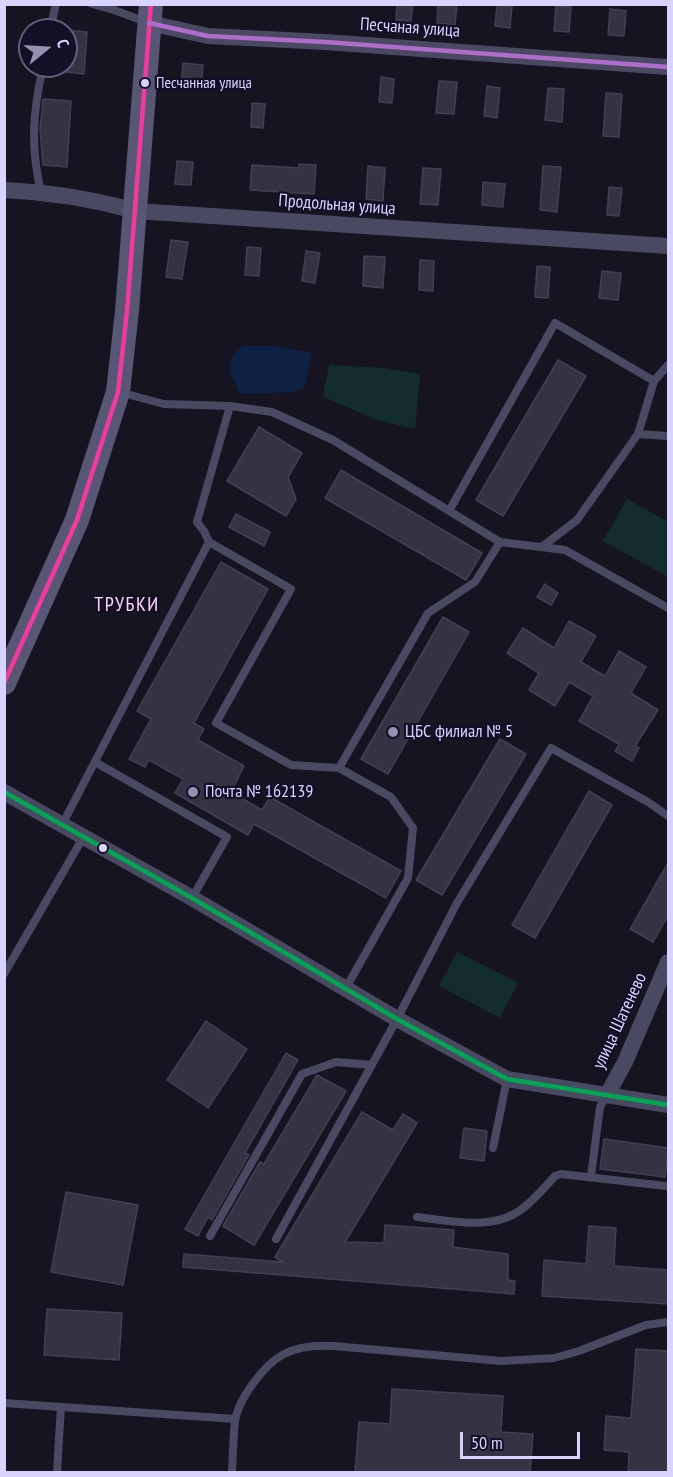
<!DOCTYPE html>
<meta charset="utf-8">
<style>
body{margin:0}
#map{position:relative;width:673px;height:1477px;overflow:hidden;background:#161421;font-family:"PT Sans Narrow",sans-serif}
canvas{display:block}
.frame{position:absolute;inset:0;border:6px solid #d9d4ff;pointer-events:none}
.north{position:absolute;left:18px;top:18px;width:60px;height:60px;box-sizing:border-box;background:#130f26;border:2px solid #625e7d;border-radius:50%;rotate:72deg;font-size:16px;font-weight:700;line-height:24px;text-align:center;color:#d9d4ff}
.north::after{content:'';display:block;margin:auto;width:21px;height:27px;background:#9591b1;clip-path:polygon(50% 0,100% 100%,50% 72%,0 100%)}
.scale{position:absolute;left:460px;top:1432px;width:120px;height:27px;box-sizing:border-box;border:3px solid #d9d4ff;border-top:0;padding-left:8px;font-size:18px;line-height:21px;white-space:nowrap;color:#d9d4ff;-webkit-text-stroke:4px #130f26;paint-order:stroke}
</style>
<div id="map">
<canvas width="673" height="1477"></canvas>
<div class="frame"></div>
<div class="north">С</div>
<div class="scale">50 m</div>
</div>
<script>
const context = document.querySelector('canvas').getContext('2d');
context.lineJoin = 'round';
function fillPath(path, color) { context.fillStyle = color; context.fill(path, 'evenodd'); }
function stroke(path, color, width, dash) { context.strokeStyle = color; context.lineWidth = width; context.lineCap = dash ? 'butt' : 'round'; context.setLineDash(dash || []); context.stroke(path); }
function write(font, color, halo, rows, align = 'center') {
  context.font = font + ' "PT Sans Narrow",sans-serif'; context.lineWidth = 4.5; context.setLineDash([]); context.textBaseline = 'middle'; context.strokeStyle = halo; context.fillStyle = color; for (const [text, x, y, turn = 0] of rows) {
    context.save(); context.translate(x, y); context.rotate((+turn || 0) * Math.PI / 180); context.textAlign = isNaN(turn) ? turn : align; if (halo) context.strokeText(text, 0, 0); context.fillText(text, 0, 0); context.restore();
  }
}
fillPath(new Path2D(`
 M329,365l57,3 34,6 -5,55 -38,-9 -54,-23z
 M627,499l41,23v55l-65,-36z
 M457,952l61,31 -18,35 -61,-32z`), '#132c2d');
fillPath(new Path2D(`
 M244,346h32l36,7 -7,34 -10,5 -55,2c-9,-19 -17,-35 4,-48z`), '#0d2144');
const building = new Path2D(`
 M397,4h16l-2,17 -15,-1z
 M438,4h19l-2,21 -18,-2z
 M497,5l15,1 -2,22 -15,-2z
 M556,6l15,1 -2,25 -15,-1z
 M610,9l16,2 -2,25 -16,-1z
 M66,30l21,2 -3,42 -18,-2z
 M183,63l20,2 -2,22 -20,-2z
 M381,77l13,2 -2,24 -13,-1z
 M439,81l18,1 -3,32 -18,-1z
 M487,86l13,2 -3,30 -13,-2z
 M548,88l16,1 -2,33 -17,-2z
 M606,93l16,1 -3,43 -16,-1z
 M43,99l28,2 -4,66 -24,-2 -3,-36z
 M252,103l13,1 -2,24 -12,-1z
 M177,161l16,1 -2,23 -16,-1z
 M299,164l17,1 -2,29 -64,-4 2,-25 47,3z
 M368,166l17,2 -2,33 -17,-2z
 M543,166l18,1 -4,45 -17,-2z
 M423,168l18,1 -3,36 -18,-1z
 M483,182l22,2 -2,23 -21,-2z
 M609,187l13,1 -3,28 -12,-1z
 M171,240l17,2 -6,37 -16,-2z
 M247,247l14,1 -2,28 -14,-1z
 M306,251l14,2 -5,30 -13,-2z
 M364,256l21,1 -2,31 -20,-2z
 M420,260l14,1 -1,30 -14,-1z
 M537,266l13,1 -2,31 -13,-1z
 M602,271l19,2 -3,27 -19,-2z
 M558,360l28,16 -83,140 -27,-16z
 M259,427l43,26 -14,24 8,22 -10,17 -59,-35z
 M341,470l141,83 -16,27 -141,-82z
 M236,514l34,18 -6,14 -35,-19z
 M221,562l47,27 -74,134 10,6 -6,11 46,26 -13,26 31,18 8,-13 131,74 -15,27 -132,-74 -6,11 -73,-42 8,-14 -34,-19 -4,7 -16,-8 22,-40 -14,-8z
 M545,584l13,9 -7,12 -14,-8z
 M443,617l26,15 -81,142 -27,-15z
 M569,621l27,15 -15,26 24,14 14,-25 27,16 -15,26 27,17 -23,36 4,2 -7,13 -17,-10 4,-7 -40,-23 14,-25 -24,-14 -14,24 -26,-16 10,-17 -32,-20 16,-25 31,20z
 M500,739l26,15 -84,141 -26,-15z
 M589,791l23,14 -77,133 -23,-13z
 M669,861v53l-16,28 -23,-13z
 M206,1021l41,28 -39,59 -41,-28z
 M286,1053l12,7 -53,93 4,2 -37,65 -4,-3 -10,19 -13,-7z
 M317,1075l29,16 -92,154 -31,-19 37,-64 4,2z
 M362,1112l31,18 10,-16 14,9 -72,119 39,1 1,-18 69,5 -1,17 55,7v26l7,1 -1,13 -331,-27 1,-13 99,8 -8,-5z
 M464,1128l23,3 -3,30 -24,-3z
 M604,1139l65,9 -4,29 -65,-8z
 M66,1192l72,13 -15,80 -72,-13z
 M589,1226l27,2 -2,38 55,4v34l-127,-8 2,-36 42,4z
 M47,1309l75,4 -3,47 -75,-5z
 M636,1349l33,2v122h-41l1,-21 -25,-2 2,-34 25,2z
 M392,1389l111,7 -2,36 32,2 -3,39h-175l4,-51 31,2z`);
fillPath(building, '#343243');
stroke(building, '#433f54', 1.5);
stroke(new Path2D(`
 M92,4l22,6 35,13
 M50,30l6,-26
 M41,192c-11,-46 -8,-80 2,-126
 M230,406l42,6 61,28 167,102 65,8 103,58
 M638,434l30,2
 M449,511l106,-188 99,58
 M209,542l82,47 -75,134 75,42 48,3 89,-155 47,-31 25,-40
 M543,546l34,-26 61,-86 16,-53 14,-16
 M95,762l132,75 -35,61
 M339,768l52,29 22,31 -5,50 -62,110
 M63,823l146,-281 -5,-11 -7,-9 33,-116 -66,-2 -45,-12
 M4,974l80,-138
 M493,1148l14,-69
 M591,1176l9,-69 7,-12
 M417,1217c33,4 76,14 105,-8 12,-9 23,-22 33,-33l6,-2 105,12
 M210,1236l92,-162 34,-12 36,3
 M276,1239l121,-220 60,-116 94,-155 97,54 20,14
 M4,1403l231,16
 M57,1472l4,-65
 M232,1472c1,-16 1,-34 3,-51 3,-21 29,-57 49,-67 15,-8 33,-9 50,-8l167,15 53,-3 25,-7 67,-26 22,-3`), '#4a4962', 8);
stroke(new Path2D(`
 M149,23l59,13 117,6 343,25
 M4,190c46,2 88,9 132,21l532,35
 M4,792l188,106 205,121 110,60 161,26
 M607,1095l18,-33 43,-100`), '#4a4962', 16);
stroke(new Path2D(`
 M4,683l73,-163 41,-128 9,-81 24,-307`), '#575674', 24);
stroke(new Path2D(`
 M4,683l73,-163 41,-128 9,-81 24,-307`), '#f13a9d', 4.5);
stroke(new Path2D(`
 M149,23l59,13 117,6 343,25`), '#b06ccc', 4.5);
stroke(new Path2D(`
 M4,792l188,106 205,121 110,60 161,26`), '#00a651', 4.5);
for (const [x, y, r, color] of [
 [145,83,5,"#d9d4ff"],
 [393,732,6,"#9591b1"],
 [193,792,6,"#9591b1"],
 [103,848,5,"#d9d4ff"]
]) { const dot = new Path2D(); dot.arc(x, y, r, 0, 2 * Math.PI); context.fillStyle = color; context.fill(dot); stroke(dot, '#130f26', 2); }
write('16px', '#d9d4ff', '#130f26', [
 ["Песчанная улица",156,83]
], 'left');
write('18px', '#d9d4ff', '#130f26', [
 ["Песчаная улица",410,28,4],
 ["Продольная улица",337,205,4],
 ["улица Шатенево",620,1021,-65]
]);
write('18px', '#d9d4ff', '#130f26', [
 ["ЦБС филиал № 5",405,732],
 ["Почта № 162139",205,792]
], 'left');
context.letterSpacing = '1.5px';
write('20px', '#ffd6f0', '#130f26', [
 ["ТРУБКИ",127,605]
]);
context.letterSpacing = '0px';
</script>
